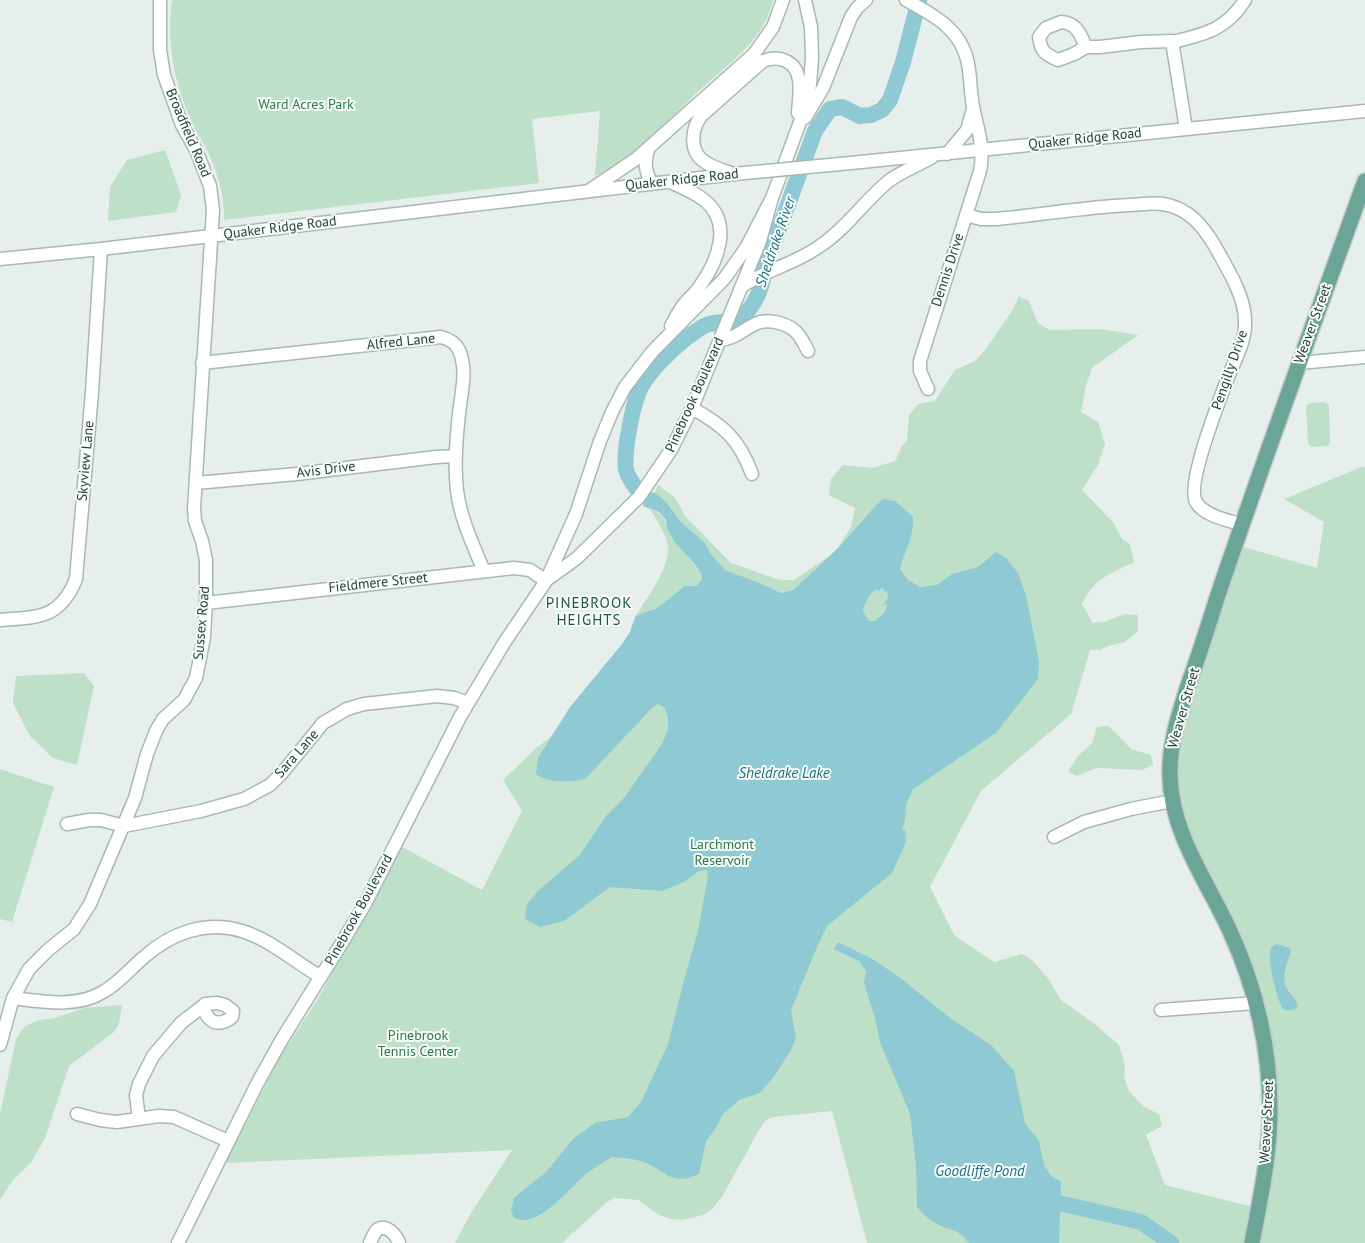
<!DOCTYPE html>
<style>
body{margin:0}
canvas{display:block;background:#e6efeb}
</style>
<canvas width="1365" height="1243"></canvas>
<script>
const context = document.querySelector('canvas').getContext('2d');
context.lineJoin = 'round';
function fillPath(path, color) { context.fillStyle = color; context.fill(path, 'evenodd'); }
function stroke(path, color, width, dash) { context.strokeStyle = color; context.lineWidth = width; context.lineCap = dash ? 'butt' : 'round'; context.setLineDash(dash || []); context.stroke(path); }
function write(font, color, halo, rows, align = 'center') {
  context.font = font + ' "PT Sans",sans-serif'; context.lineWidth = 4; context.setLineDash([]); context.textBaseline = 'middle'; context.strokeStyle = halo; context.fillStyle = color; for (const [text, x, y, turn = 0] of rows) {
    context.save(); context.translate(x, y); context.rotate((+turn || 0) * Math.PI / 180); context.textAlign = isNaN(turn) ? turn : align; if (halo) context.strokeText(text, 0, 0); context.fillText(text, 0, 0); context.restore();
  }
}
fillPath(new Path2D(`
 M172,0h601c-3,13 -8,24 -16,35 -14,19 -35,35 -53,51 -31,29 -71,73 -109,90l5,-65 -68,8 7,64 -315,37c1,-23 -7,-49 -17,-70 -5,-10 -12,-20 -16,-30 -17,-38 -25,-79 -19,-120z
 M165,150l16,45 -5,17 -68,9 2,-34 17,-27z
 M1019,296l10,5 9,22 12,7 50,-1 38,6 -46,33 -6,17 -5,27 17,10 7,22 -7,21 -16,25 31,32 9,17 8,5 4,18c-24,12 -40,16 -52,42l11,19 11,-1 21,-8 13,1v16l-13,11 -17,4 -8,4h-10l-19,64 -90,77 -51,96 24,48 40,27 28,-8 10,6 15,17 14,23 31,22 27,23 6,20 -1,12 5,14 14,15 16,8 3,12 -16,9 19,50 88,22 -6,36h-380l-35,-132 -59,6 -7,3 -7,10 -37,67 -10,12 -9,6 -21,5 -11,-1 -14,-5 -18,-14 -25,-2 -7,4 -45,41h-107l16,-30 41,-63 -287,13 56,-108 35,-53 86,-155 80,43 40,-79 -19,-31 33,-32 15,-11 107,-128 -18,5 -5,3c11,-18 34,-48 33,-69 -1,-14 -11,-27 -18,-39 11,4 15,8 17,19l34,45 75,29 77,-28 25,-71 -40,45 13,-21 4,-19 -26,-13 2,-16 12,-14 30,3 22,-7 7,-15 5,-6 2,-25 9,-11 17,-3 20,-31 20,-9 10,-11 27,-39z
 M1325,402l4,3 1,38 -2,3 -17,1 -3,-3 -2,-38 4,-3z
 M1361,467h4v776h-108l19,-143 -3,-53 -12,-57 -44,-93 -35,-80 -6,-73 27,-91 41,-106 73,21 7,-46 -40,-23z
 M658,485l17,13 10,18 46,47 49,17h14l35,-24 -36,34 -12,3 -21,-10 -35,-13 -14,-16 -7,-12 -23,-20 -14,-19 -12,-11z
 M84,673l10,13 -17,79 -24,-7 -23,-22 -17,-33 3,-27z
 M1108,726l8,7 15,16 20,6 2,10 -11,5 -46,-2 -19,8 -9,-4 10,-16 14,-13 5,-16z
 M0,769l54,18 -42,135 -12,-3z
 M122,1005l-3,19 -5,8 -45,34 -24,72 -13,23 -19,19 -13,20v-86l16,-75 9,-13 15,-6 15,-2 29,-10z`), '#bfe0c8');
fillPath(new Path2D(`
 M636,488l18,5 1,-1 12,11 14,19 23,20 7,12 14,16 35,13 21,10 12,-3 45,-42 40,-45 5,-4 12,2 18,16c2,17 -9,35 -13,52l8,11 12,7 17,-2 15,-11 26,-7 18,-15 10,6 12,15 8,22 13,66 -1,18 -42,54 -83,56 -7,15 -1,17 -3,8 3,1 1,12 -14,31 -65,53 -10,21 -26,63 5,28 -5,12 -16,25 -15,18 -21,7 -16,14 -8,15 -9,12 -7,33c-30,14 -34,-6 -59,-13 -9,-3 -19,-3 -28,-4 -9,5 -18,11 -26,17 -18,15 -47,55 -72,44l-3,-7 3,-13 33,-27 27,-33 21,-15 33,-6 13,-15 27,-58 15,-60 15,-53 10,-55 -1,-6 -8,1 -15,11 -22,9 -52,-4 -46,34 -24,6 -15,-8 2,-15 13,-15 39,-33 27,-40 18,-18 38,-54 6,-14v-13l-4,-10 -6,-3 -5,3 -67,71c-12,5 -40,5 -50,-4l2,-16 32,-51 52,-63 8,-12 5,-15 5,-3 16,-5 29,-23h12l5,-7 -1,-6 -7,-10 -18,-19 -9,-16 -1,-8 -7,-8 -16,-6 1,-3 -8,-11zM882,588l2,2v2l3,-1 1,7 -6,8 4,-2 1,2 -2,6 -10,9h-6l-6,-10c2,-8 6,-20 15,-22l-2,3z
 M838,942l36,18 25,17 51,41 41,27 23,26 11,52 14,18 5,24 7,11 9,5 1,2 -2,60h-90c-12,-15 -15,-11 -30,-18 -9,-4 -16,-11 -22,-18l-1,-42 -6,-51 -30,-72 -5,-24 -11,-35 2,-12 -7,-10 -25,-12z
 M1277,944l12,4 2,3c-3,10 -10,27 -5,36 4,8 11,11 12,20 -4,3 -11,5 -16,1 -6,-14 -15,-46 -11,-61z`), '#8ec9d4');
stroke(new Path2D(`
 M636,488c-14,-19 -11,-23 -9,-46 3,-18 6,-38 14,-55 11,-21 43,-49 63,-61 11,-6 31,-2 40,-11 15,-15 19,-32 22,-51l49,-133 15,-22 12,-2 18,9 11,-1 11,-5 8,-10 13,-38 16,-62
 M1059,1203l82,19 30,21`), '#8ec9d4', 16);
const minor = new Path2D(`
 M906,0c28,15 56,30 62,64 3,14 2,28 5,42 4,22 12,42 7,65l-60,190v10l8,18
 M1061,22c16,1 19,12 25,25l-12,7 -16,6c-13,-6 -17,-8 -19,-23l7,-9z
 M1173,42c32,-8 53,-12 72,-42
 M1086,47h14l41,-5 31,-1 14,88
 M805,118l18,-30 28,-71 6,-9 9,-8
 M649,148c-6,13 -3,23 2,36
 M947,154l20,-24 6,-21
 M851,163l514,-52
 M731,173c-9,-3 -19,-6 -26,-11 -16,-10 -14,-32 -4,-46l62,-55c8,-3 15,-4 23,0 19,9 13,35 12,52
 M670,182c11,5 24,10 34,18 29,23 14,61 -4,86 -4,7 -10,11 -15,17 -6,7 -10,16 -14,23
 M590,190l46,-31 118,-105 19,-27 10,-27
 M966,215l15,4h16c44,-4 88,-12 132,-14 10,0 23,-3 34,-1 26,4 41,23 53,44 12,22 29,48 29,73 1,19 -9,37 -16,54 -8,21 -43,109 -33,127 8,14 32,18 46,23
 M0,259l101,-10 633,-75
 M741,287c24,-17 54,-23 79,-41 27,-18 45,-46 70,-66 13,-9 28,-15 41,-22
 M720,340c14,-1 23,-10 35,-16 12,-6 31,-1 40,7 6,5 9,13 13,20
 M202,363l239,-26c8,2 14,5 18,13 9,21 2,43 0,64 -3,26 -5,52 -2,77 4,29 16,54 27,80
 M1299,363l66,-6
 M692,408c32,18 47,31 60,66
 M196,483l101,-9 139,-17 20,-1
 M548,579l29,-21 62,-61 32,-47 21,-42 68,-167 12,-43 32,-87 6,-26 2,-28 -1,-30 -6,-27
 M206,603l308,-35 16,2 16,11
 M0,620c38,-3 60,-1 76,-41l16,-187 9,-143
 M67,824l22,-4h12l23,6 77,-15 43,-12 26,-14 12,-12 41,-50 24,-14 17,-5 73,-8 17,2 14,5
 M1054,837l30,-15 47,-13 41,-8
 M13,998c30,4 64,10 90,-6 16,-9 27,-23 41,-35 27,-24 62,-37 98,-26 29,9 53,31 79,46
 M217,1003l8,2 8,6 -1,6c-14,11 -25,5 -29,-11l2,-2z
 M1161,1010l95,-7
 M0,1045l13,-47 16,-29 19,-19 26,-21 16,-25 45,-106 12,-44 9,-23 7,-12 21,-19 12,-22 8,-41 2,-34v-43l-4,-19 -7,-20 -1,-13 19,-298 -3,-24 -14,-36 -14,-25 -18,-50 -4,-25v-50
 M77,1114l23,6 17,2 42,-6 15,1 54,24
 M139,1119l-3,-24 3,-11 14,-28 28,-33 22,-17
 M178,1243l79,-159 25,-45 61,-98 22,-37 95,-187 44,-74 42,-62 30,-67 24,-73 12,-29 13,-25 27,-35 72,-73 22,-31 26,-50
 M370,1243c2,-5 4,-11 8,-14 9,-5 19,7 21,14`);
const major = new Path2D(`
 M1252,1243c8,-43 18,-88 18,-133 0,-62 -14,-122 -40,-179 -23,-50 -59,-98 -60,-155 -1,-32 9,-62 19,-93 10,-28 19,-56 28,-85 47,-140 98,-278 148,-417`);
stroke(minor, '#a8b8b2', 15);
stroke(major, '#c2cac8', 18);
stroke(minor, '#fff', 12);
stroke(major, '#6aa596', 15);
const minorBridge = new Path2D(`
 M734,174l117,-11`);
stroke(minorBridge, '#a8b8b2', 15, []);
stroke(minorBridge, '#fff', 12);
write('14px', '#2d7a4b', '#f7fbf9', [
 ["Ward Acres Park",306,105],
 ["Larchmont",722,845],
 ["Reservoir",722,861],
 ["Pinebrook",418,1036],
 ["Tennis Center",418,1052]
]);
write('14px', '#24423a', '#f7fbf9', [
 ["Broadfield Road",188,133,67],
 ["Quaker Ridge Road",1085,139,-6],
 ["Quaker Ridge Road",682,180,-6],
 ["Quaker Ridge Road",280,228,-7],
 ["Dennis Drive",948,270,-72],
 ["Weaver Street",1313,324,-70],
 ["Alfred Lane",401,342,-6],
 ["Pengilly Drive",1230,370,-71],
 ["Pinebrook Boulevard",695,395,-66],
 ["Skyview Lane",86,461,-85],
 ["Avis Drive",326,470,-7],
 ["Fieldmere Street",378,583,-6],
 ["Sussex Road",202,623,-85],
 ["Weaver Street",1184,708,-74],
 ["Sara Lane",297,754,-49],
 ["Pinebrook Boulevard",359,910,-61],
 ["Weaver Street",1267,1122,-87]
]);
write('italic 15px', '#1c6f80', '#f7fbf9', [
 ["Sheldrake River",776,242,-71],
 ["Sheldrake Lake",784,774],
 ["Goodliffe Pond",980,1172]
]);
context.letterSpacing = '1px';
write('15px', '#1f5548', '#f7fbf9', [
 ["PINEBROOK",589,604],
 ["HEIGHTS",589,621]
]);
context.letterSpacing = '0px';
</script>
